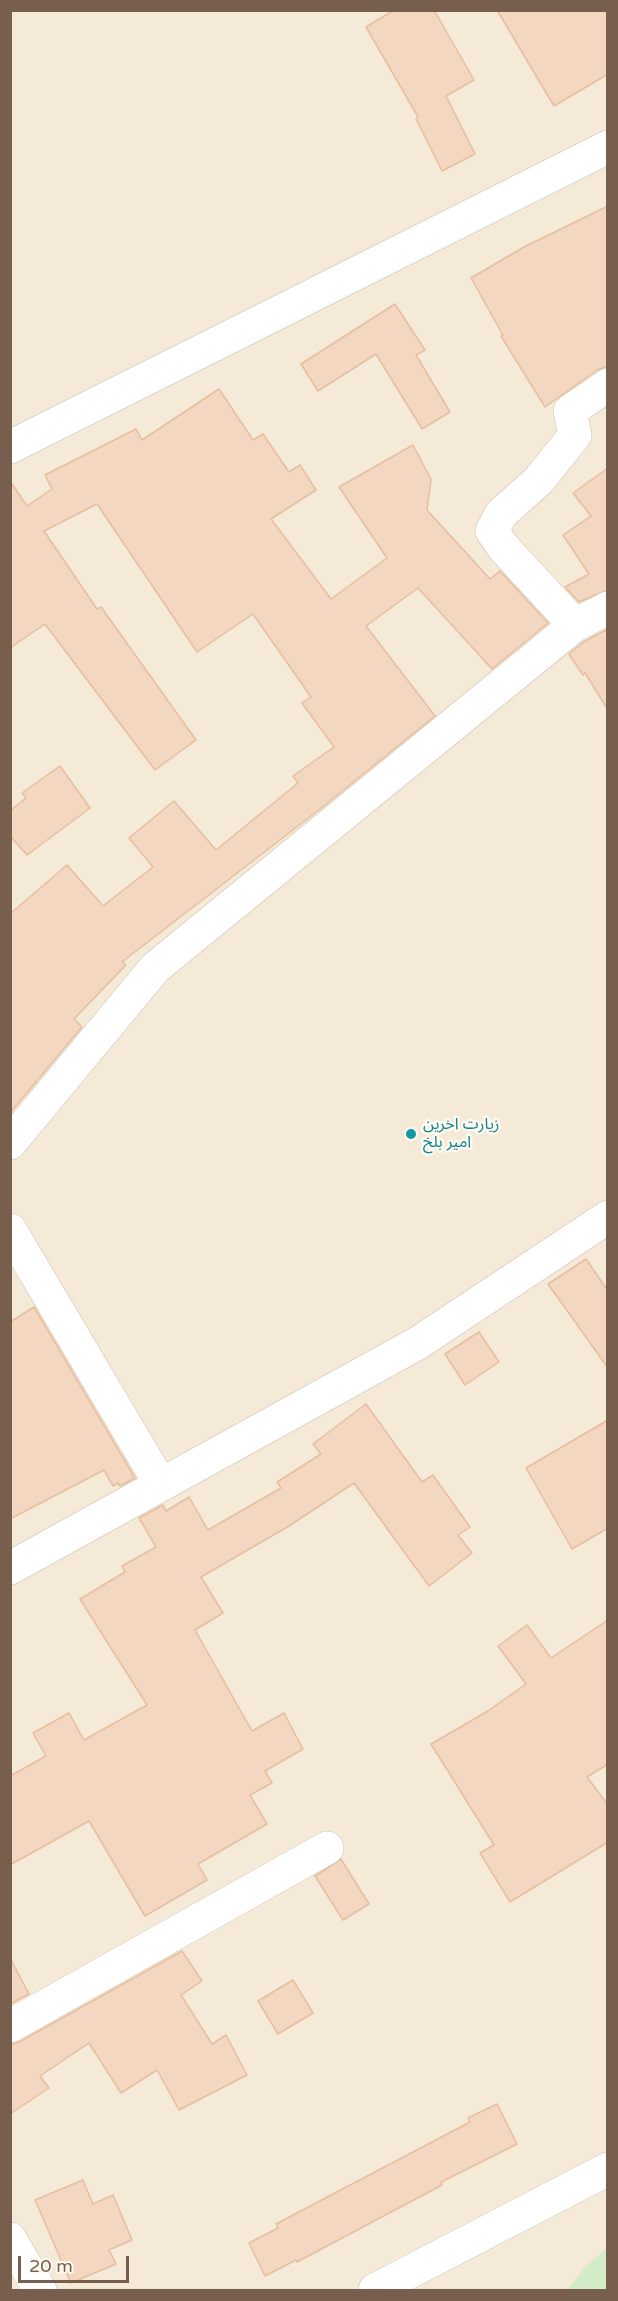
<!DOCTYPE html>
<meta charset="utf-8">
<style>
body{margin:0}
#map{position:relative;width:618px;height:2301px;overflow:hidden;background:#fdf6e9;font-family:"Varela Round",sans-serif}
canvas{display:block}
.frame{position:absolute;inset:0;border:12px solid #785e4c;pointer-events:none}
.scale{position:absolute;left:18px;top:2256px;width:111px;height:27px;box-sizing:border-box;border:3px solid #785e4c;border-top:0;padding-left:8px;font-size:18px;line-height:21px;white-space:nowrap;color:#785e4c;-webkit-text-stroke:4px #fffaf0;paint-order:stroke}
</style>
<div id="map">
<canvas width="618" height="2301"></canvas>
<div class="frame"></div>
<div class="scale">20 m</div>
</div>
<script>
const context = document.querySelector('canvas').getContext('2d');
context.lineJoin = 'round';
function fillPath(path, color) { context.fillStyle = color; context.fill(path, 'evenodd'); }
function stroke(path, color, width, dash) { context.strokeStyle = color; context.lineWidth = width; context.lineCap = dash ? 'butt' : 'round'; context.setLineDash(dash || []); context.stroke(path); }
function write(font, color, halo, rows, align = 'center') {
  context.font = font + ' "Varela Round","Noto Sans Arabic",sans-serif'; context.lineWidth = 5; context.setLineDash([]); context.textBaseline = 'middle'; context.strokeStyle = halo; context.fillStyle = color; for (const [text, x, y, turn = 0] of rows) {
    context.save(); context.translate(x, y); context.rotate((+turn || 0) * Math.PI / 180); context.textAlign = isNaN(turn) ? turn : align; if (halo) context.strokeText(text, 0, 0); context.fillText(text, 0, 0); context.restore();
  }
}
fillPath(new Path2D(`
 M11,11h596v2279h-596z`), '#f5e9d7');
fillPath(new Path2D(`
 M607,2248v42h-40l18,-23z`), '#d3ebc6');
const building = new Path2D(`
 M394,10h40l40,70 -28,16 29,58 -33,17 -26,-52 2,-2 -52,-90z
 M497,10h111v64l-54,32z
 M608,206v160l-11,4 -52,37 -44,-71 2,-1 -32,-57 53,-31z
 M395,304l30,46 -9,5 34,57 -28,17 -46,-75 -58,37 -17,-27z
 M219,389l34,51 10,-6 26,38 11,-7 16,25 -45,29 60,80 56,-41 -48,-71 74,-42 18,34 -4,31 63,69 10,-8 48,52 -56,46 -74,-81 -52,38 69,90 -115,93 -198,153 4,3 -52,54 8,8 -72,86v-199l57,-49 36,41 50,-39 -24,-29 45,-37 42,49 82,-67 -5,-7 41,-29 -32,-44 9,-6 -58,-83 -56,38 -100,-148 -53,27 53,78 4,-2 95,133 -41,30 -110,-146 -35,24v-167l17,25 25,-17 -7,-14 91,-46 6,11z
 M608,468v122l-29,12 -14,-15 24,-13 -26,-39 28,-19 -18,-23z
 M608,629v81l-23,-37 -2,2 -14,-21 16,-13z
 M60,766l30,42 -63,47 -17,-19v-25l16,-13 -4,-5z
 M586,1259l22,32v77l-60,-84z
 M34,1307l101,171 -15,8 -2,-3 -5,3 -9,-16 -94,49v-197z
 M479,1332l20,30 -34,23 -20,-31z
 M366,1404l56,78 11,-7 37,52 -12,8 14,18 -43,33 -75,-103 -65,43 -88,51 22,36 -28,17 57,101 32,-18 19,36 -38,22 7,12 -22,12 17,29 -69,40 9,16 -62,36 -56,-95 -79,44v-89l36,-20 -13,-23 36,-20 15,27 63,-35 -67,-106 45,-27 -3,-6 34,-19 -17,-29 24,-13 3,6 23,-14 19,33 73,-42 -4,-6 44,-28 -8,-10z
 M608,1420v108l-36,21 -46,-81z
 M608,1620v144l-21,13 21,28v37l-98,60 -30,-49 14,-8 -63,-101 57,-33 38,-27 -28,-38 29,-21 24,33z
 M341,1859l28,45 -26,16 -28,-44z
 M182,1951l20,30 -21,14 31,49 14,-9 21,40 -68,35 -22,-40 -36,23 -32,-50 -49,33 9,12 -39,26v-69l9,-3z
 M10,1958l19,36 -19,10z
 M293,1980l20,33 -35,21 -20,-33z
 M497,2104l20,40 -76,38 1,3 -145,77 -1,-2 -31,16 -16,-33 29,-15 -2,-4 194,-102 -2,-4z
 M83,2180l10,24 20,-9 19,45 -23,10 7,14 -45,19 -36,-83z`);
fillPath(building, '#f3d7c0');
stroke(building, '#e6bea0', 1.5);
const minor = new Path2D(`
 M10,447l598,-300
 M575,625l-72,-78 -11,-16 9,-17 38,-34 36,-45 -5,-24 38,-26
 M10,1143l145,-175 420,-343 33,-17
 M10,1230l151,255
 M10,1568l408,-225 190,-126
 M10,2026l317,-178
 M10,2239l30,51
 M375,2290l233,-121`);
stroke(minor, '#cfbfae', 34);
stroke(minor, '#fff', 33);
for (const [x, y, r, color] of [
 [411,1134,6,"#0f9aa8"]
]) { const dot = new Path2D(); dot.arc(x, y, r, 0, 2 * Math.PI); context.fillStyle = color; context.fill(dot); stroke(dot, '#fffaf0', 2); }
write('16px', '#0d838f', '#fffaf0', [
 ["زیارت اخرین",423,1125],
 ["امیر بلخ",423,1143]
], 'left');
</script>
